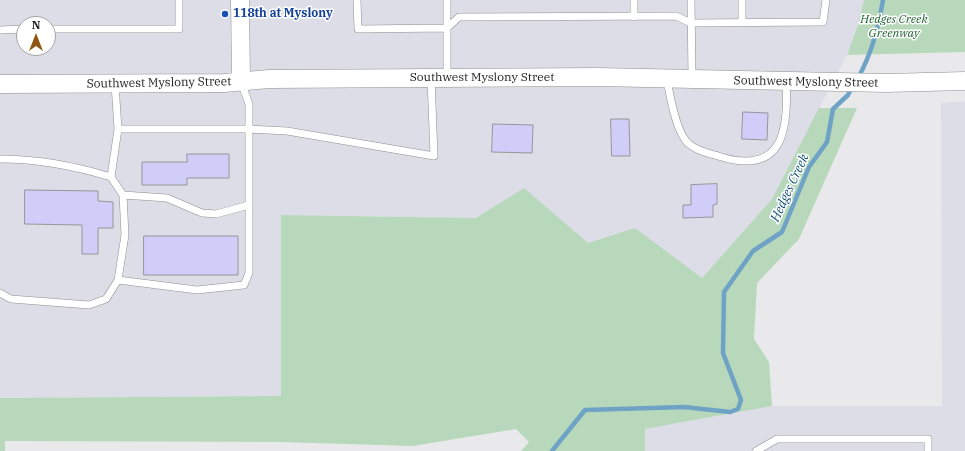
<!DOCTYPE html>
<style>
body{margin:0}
#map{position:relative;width:965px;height:451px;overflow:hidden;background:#e9e9ec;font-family:"IBM Plex Serif",serif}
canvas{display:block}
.north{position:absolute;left:16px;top:16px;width:40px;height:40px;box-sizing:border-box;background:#fff;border:1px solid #a4a4a4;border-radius:50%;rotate:0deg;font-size:11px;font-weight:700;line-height:16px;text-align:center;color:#1b1b1c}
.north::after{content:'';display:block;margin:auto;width:14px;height:18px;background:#8f5611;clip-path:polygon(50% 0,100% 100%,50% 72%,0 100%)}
</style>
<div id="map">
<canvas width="965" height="451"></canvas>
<div class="north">N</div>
</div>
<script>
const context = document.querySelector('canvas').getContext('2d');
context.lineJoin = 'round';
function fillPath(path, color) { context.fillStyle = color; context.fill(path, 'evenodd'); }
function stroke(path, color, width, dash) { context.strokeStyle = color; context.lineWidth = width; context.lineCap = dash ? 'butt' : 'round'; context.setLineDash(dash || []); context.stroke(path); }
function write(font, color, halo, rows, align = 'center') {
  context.font = font + ' "IBM Plex Serif",serif'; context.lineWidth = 3; context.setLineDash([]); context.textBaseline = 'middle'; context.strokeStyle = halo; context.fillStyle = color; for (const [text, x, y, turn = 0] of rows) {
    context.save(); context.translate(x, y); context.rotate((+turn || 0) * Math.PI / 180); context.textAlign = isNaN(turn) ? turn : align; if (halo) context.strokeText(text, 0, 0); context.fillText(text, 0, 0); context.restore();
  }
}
fillPath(new Path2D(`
 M0,0h864l-6,25 -11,30 -75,144 -70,79 -67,-49 -47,15 -64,-55 -47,29 -196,-3v181l-281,2zM24,24h24v24h-24z
 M965,101v350h-320v-22l127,-23h170l-1,-303z`), '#dcdde7');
fillPath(new Path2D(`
 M864,0h101v52l-118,3 11,-30z
 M819,108h38l-58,131 -42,44 -3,56 15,23 3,44 -127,23v22h-124l8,-9 -13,-13 -103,17 -132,-4 -276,-1v10h-5v-53l281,-2v-181l195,3 48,-30 64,55 47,-15 67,50 70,-79z`), '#b8d8bc');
stroke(new Path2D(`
 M858,78c14,-25 20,-50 25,-78
 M552,451l33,-41 99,-3 46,5 8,-3 3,-9 -18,-47 1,-61 29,-41 29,-19 27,-65 18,-25 6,-33 15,-14 4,-8`), '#6fa3c6', 4.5);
const building = new Path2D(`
 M743,112l25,1 -1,27 -25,-1z
 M611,119h18l1,37h-18z
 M493,124l40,1 -1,28 -40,-1z
 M187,154h42v24h-42v7h-45v-23h45z
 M717,184v20l-4,1v12l-30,1v-13h8v-20z
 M25,190l73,1v10l15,1v26h-15v26h-16v-29l-57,-1z
 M144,236h94v39h-94z`);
fillPath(building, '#d1cdf9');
stroke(building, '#969699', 1);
const service = new Path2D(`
 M357,0l1,29 89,-1 12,-11 217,-1 15,7 132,-1 3,-22
 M447,0v78
 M634,0v17
 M691,0l1,78
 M742,0v23
 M48,29h131v-29
 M0,30l24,-1
 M667,80c3,16 8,45 17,58 6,11 23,15 34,18 63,20 71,-22 68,-74
 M118,129h130l39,2 147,25 -3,-78
 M0,159c38,0 75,7 111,18
 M123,195l44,3 35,15 14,1 33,-9
 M118,280l79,10 47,-5 5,-12v-169l-8,-22
 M0,293l11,6 78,6 17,-6 12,-19 7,-45 -2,-40 -12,-18 7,-48 -3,-45
 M756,451l21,-12h151v12`);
const tertiary = new Path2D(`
 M240,0l1,81
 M0,84l224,-1 45,-4 329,-2 288,6 79,-2`);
stroke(service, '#8e8f91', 8);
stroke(tertiary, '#8e8f91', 19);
stroke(service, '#fff', 7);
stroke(tertiary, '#fff', 18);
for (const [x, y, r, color] of [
 [225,14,4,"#1a4fb4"]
]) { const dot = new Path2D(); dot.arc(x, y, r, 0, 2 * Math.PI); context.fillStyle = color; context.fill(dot); stroke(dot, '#fff', 1.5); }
write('bold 12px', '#164399', '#fff', [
 ["118th at Myslony",233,14]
], 'left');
write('italic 12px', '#1e6330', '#fff', [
 ["Hedges Creek",894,20],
 ["Greenway",894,34]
]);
write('12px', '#1b1b1c', '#fff', [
 ["Southwest Myslony Street",482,78],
 ["Southwest Myslony Street",806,82,1],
 ["Southwest Myslony Street",159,83,-1]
]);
write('italic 13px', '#145276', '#fff', [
 ["Hedges Creek",790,188,-65]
]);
</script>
